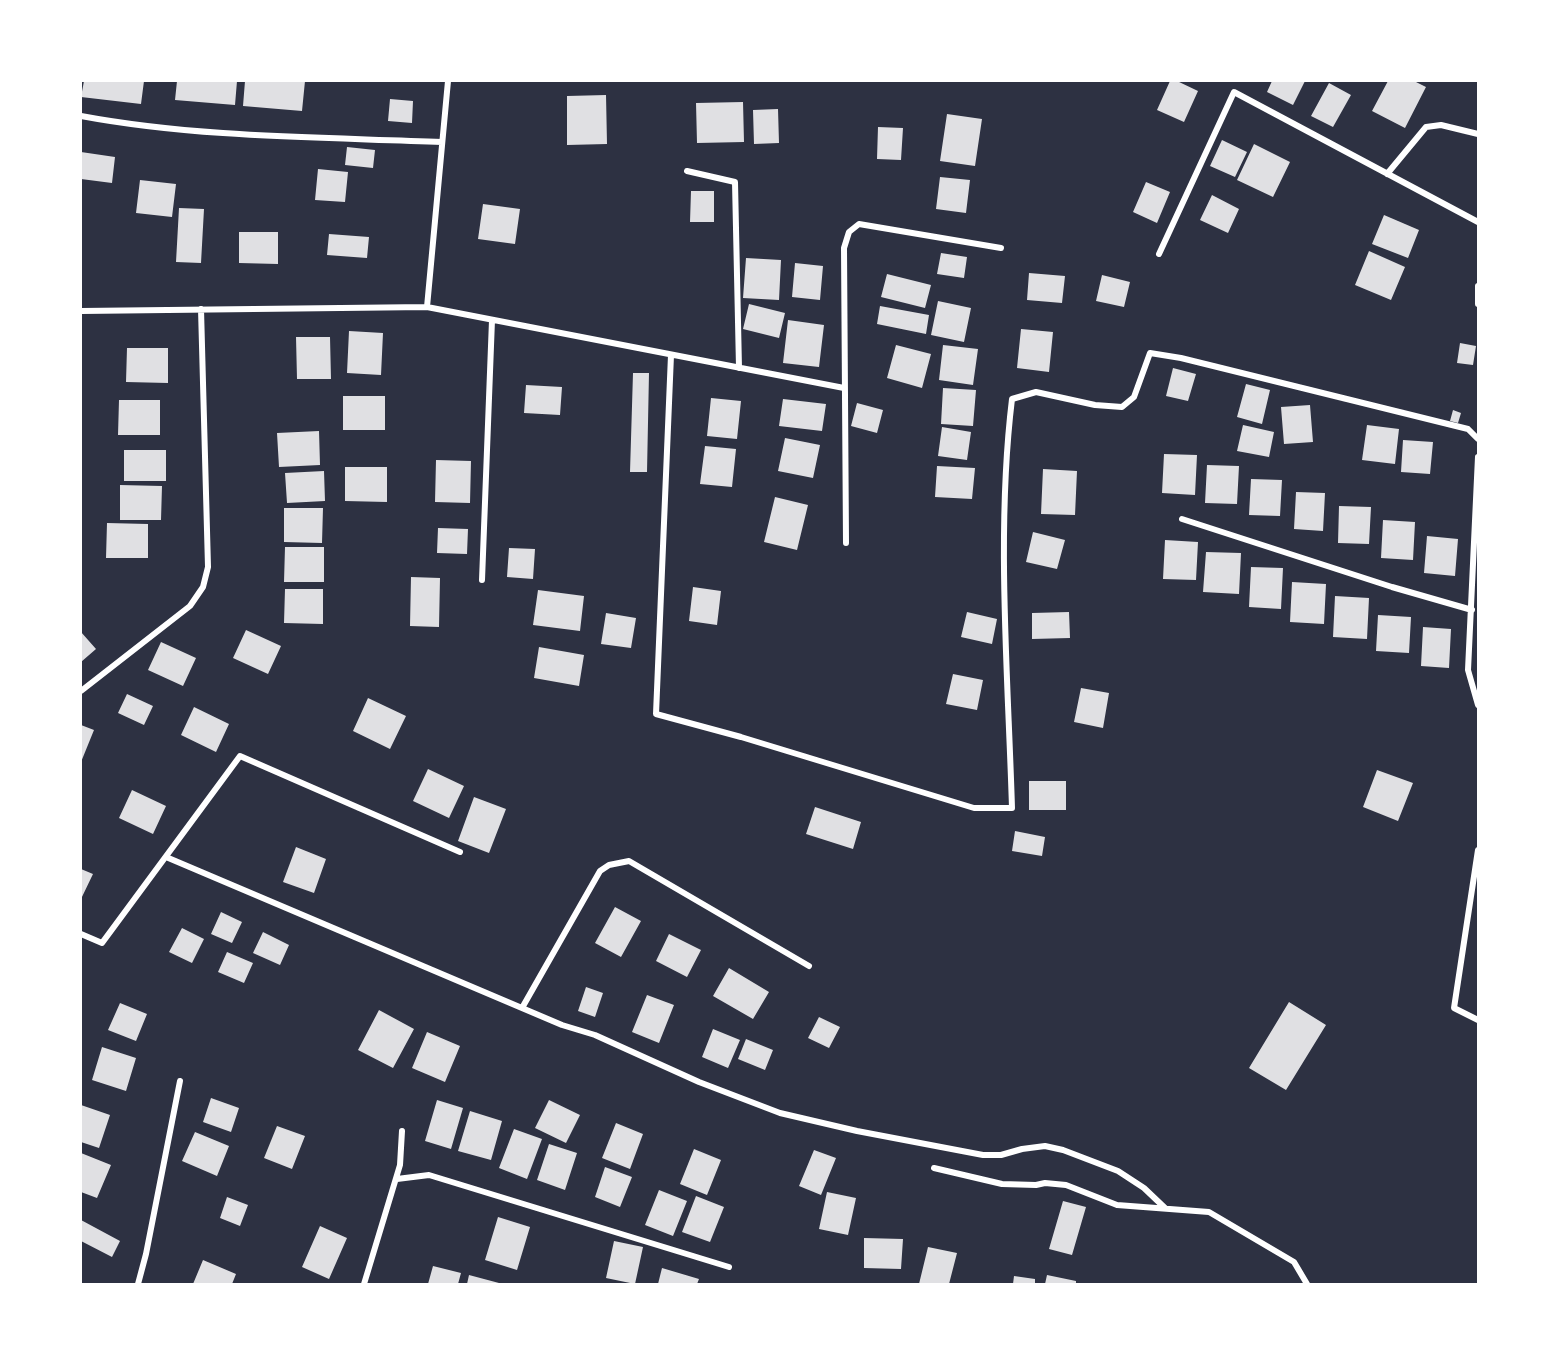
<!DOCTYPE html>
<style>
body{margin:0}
#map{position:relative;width:1559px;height:1365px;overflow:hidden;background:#2d3142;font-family:Barlow,sans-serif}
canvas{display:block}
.frame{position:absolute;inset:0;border:82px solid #fff;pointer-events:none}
</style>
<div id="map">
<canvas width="1559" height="1365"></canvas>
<div class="frame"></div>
</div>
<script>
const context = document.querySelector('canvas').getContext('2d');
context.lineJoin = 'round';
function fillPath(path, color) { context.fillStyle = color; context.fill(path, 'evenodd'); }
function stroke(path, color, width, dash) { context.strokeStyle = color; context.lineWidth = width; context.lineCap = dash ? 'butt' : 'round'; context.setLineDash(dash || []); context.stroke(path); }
fillPath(new Path2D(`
 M84,81h60l-3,23 -60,-7z
 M177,81h60l-2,24 -60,-5z
 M245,81h60l-3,30 -59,-5z
 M1170,81h7l21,10 -14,31 -27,-12z
 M1272,81h33l-12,24 -26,-13z
 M1388,81h26l12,6 -21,41 -33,-17z
 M1329,83l22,12 -18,32 -22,-11z
 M606,95l1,49 -40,1v-49z
 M390,99l23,2 -1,22 -24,-2z
 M743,102l1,40 -47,1 -1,-40z
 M778,109l1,34 -25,1 -1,-34z
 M947,114l35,5 -7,47 -35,-5z
 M878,127l25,1 -2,32 -24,-1z
 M1222,140l25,12 -12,25 -25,-11z
 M1254,144l36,18 -17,35 -36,-17z
 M347,147l28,3 -2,18 -28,-3z
 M81,152l34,5 -3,26 -31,-4z
 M318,169l30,3 -3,30 -30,-2z
 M940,177l30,3 -4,33 -30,-4z
 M140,180l36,4 -4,33 -36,-4z
 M1146,182l24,10 -13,31 -24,-11z
 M691,191h23v31h-24z
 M1212,195l27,14 -11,24 -28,-13z
 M483,204l37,5 -5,35 -37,-5z
 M179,208l25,1 -3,54 -25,-1z
 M1384,215l35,15 -11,28 -36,-14z
 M239,232h39v32l-39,-1z
 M329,234l40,3 -2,21 -40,-3z
 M1369,251l36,16 -14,33 -36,-15z
 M941,253l26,4 -3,21 -27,-4z
 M746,258l35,2 -2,40 -36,-2z
 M795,263l28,3 -3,34 -28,-3z
 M1029,273l36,3 -3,27 -35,-3z
 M887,274l44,11 -6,23 -44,-11z
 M1102,275l28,7 -6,25 -28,-6z
 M938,301l33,7 -7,34 -33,-7z
 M749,304l36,9 -6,25 -36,-9z
 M880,306l49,9 -3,19 -49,-10z
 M788,320l36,5 -5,42 -36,-4z
 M1021,329l32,3 -4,40 -32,-4z
 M349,331l34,2 -2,42 -34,-2z
 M296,337h34l1,42h-34z
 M1460,343l16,3 -3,19 -16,-2z
 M896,345l35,9 -9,34 -35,-10z
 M943,345l35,4 -5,36 -34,-5z
 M127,348h41v35l-42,-1z
 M1173,368l23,6 -8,27 -22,-5z
 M633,373h16l-2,99h-17z
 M1246,384l24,6 -8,34 -25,-7z
 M526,385l36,2 -2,28 -36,-2z
 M943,388l33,2 -3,36 -32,-2z
 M343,396h42v34h-42z
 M711,398l30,3 -4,38 -30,-3z
 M783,399l43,5 -4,27 -43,-5z
 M119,400h41v35h-42z
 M857,403l26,7 -6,23 -26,-7z
 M1310,405l3,37 -29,2 -3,-37z
 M1453,410l8,3 -3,10 -8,-2z
 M1243,425l31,7 -5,25 -32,-6z
 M1367,425l32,4 -4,35 -33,-4z
 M942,427l29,5 -4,28 -29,-4z
 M319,431l1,34 -41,2 -2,-34z
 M785,438l35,7 -7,33 -35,-7z
 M1403,440l30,2 -3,32 -29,-2z
 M705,446l31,3 -4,38 -32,-3z
 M124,450h42v31h-42z
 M1164,454l33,1 -2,40 -33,-2z
 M436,460l35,1 -1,42 -35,-1z
 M1207,465l32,1 -2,38 -32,-1z
 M937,466l38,2 -3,31 -37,-2z
 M345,467h42v35l-42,-1z
 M1043,469l34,2 -2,44 -34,-1z
 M324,471l1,30 -38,2 -2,-30z
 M1251,479l31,1 -2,36 -31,-1z
 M120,485l42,1 -1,34h-41z
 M1296,492l29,1 -2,38 -29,-2z
 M775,497l33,8 -11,45 -33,-8z
 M1339,506l32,1 -2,37 -31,-1z
 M284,508h39l-1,35 -38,-1z
 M1383,520l32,2 -2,38 -32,-2z
 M107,523l41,1v34h-42z
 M438,528l30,1 -1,25 -30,-1z
 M1033,532l32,8 -8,29 -31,-7z
 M1427,536l31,3 -3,37 -31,-3z
 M1165,540l33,2 -2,38 -33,-1z
 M285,547h39v35h-40z
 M509,548l26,1 -2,30 -26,-2z
 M1206,552l35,1 -2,41 -36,-2z
 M1251,567l32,1 -2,41 -32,-2z
 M411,577l29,1 -1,49 -29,-1z
 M1292,582l34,2 -2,40 -34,-2z
 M693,587l28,4 -4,34 -28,-4z
 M285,589h38v35l-39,-1z
 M538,590l46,6 -4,35 -47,-6z
 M1335,596l34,2 -2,41 -34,-2z
 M967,612l30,7 -5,25 -31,-7z
 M1069,612l1,26 -38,1v-26z
 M606,613l30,5 -5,30 -30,-4z
 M1378,615l33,2 -2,36 -33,-2z
 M1423,627l28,2 -2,39 -28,-2z
 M246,630l35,16 -13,28 -35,-16z
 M81,632l15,17 -15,13z
 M161,642l35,16 -13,28 -35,-16z
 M539,647l45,8 -5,31 -45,-8z
 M953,674l30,6 -6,30 -31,-6z
 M1081,688l28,5 -6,35 -29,-6z
 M127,694l26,12 -9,19 -26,-12z
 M368,698l38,18 -16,33 -37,-18z
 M194,707l35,17 -13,28 -35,-17z
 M81,725l13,5 -13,32z
 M428,769l36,17 -15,32 -36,-17z
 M1377,770l36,13 -15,38 -35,-14z
 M1029,781h37v29h-37z
 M132,790l34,16 -13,28 -34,-16z
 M474,797l32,12 -17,44 -31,-12z
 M815,807l46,15 -8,27 -47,-15z
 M1015,831l30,6 -3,19 -30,-5z
 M296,847l30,12 -12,34 -31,-11z
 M81,869l12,5 -12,25z
 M615,907l26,14 -20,36 -26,-14z
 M221,912l21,10 -10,21 -21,-9z
 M182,928l22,11 -12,24 -23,-11z
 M263,932l26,13 -9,20 -27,-12z
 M669,934l32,16 -14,27 -31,-16z
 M227,952l26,11 -9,20 -26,-11z
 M729,968l40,24 -16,27 -40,-23z
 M586,987l17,6 -8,24 -17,-6z
 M647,995l27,10 -15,38 -27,-11z
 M1289,1002l37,23 -40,65 -37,-22z
 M120,1003l27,11 -11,27 -28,-11z
 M379,1010l35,19 -21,39 -35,-18z
 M819,1017l21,10 -11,21 -21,-10z
 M713,1029l27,11 -12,28 -26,-11z
 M427,1032l33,14 -15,36 -33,-14z
 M746,1039l27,11 -8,20 -27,-11z
 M102,1047l34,11 -10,33 -34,-11z
 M211,1098l28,10 -8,24 -28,-10z
 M437,1100l26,8 -12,41 -26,-8z
 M549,1100l31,15 -14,28 -31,-15z
 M81,1105l29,10 -11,33 -18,-6z
 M470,1111l32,10 -11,39 -33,-9z
 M616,1123l27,11 -13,35 -28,-11z
 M277,1126l28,10 -13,33 -28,-11z
 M514,1129l28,10 -15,40 -28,-11z
 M195,1132l34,14 -12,30 -35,-15z
 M549,1144l28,9 -12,37 -28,-10z
 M694,1149l27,11 -14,35 -27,-11z
 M814,1150l22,8 -15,37 -22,-9z
 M81,1153l30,12 -14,33 -16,-6z
 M605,1167l27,10 -12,30 -25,-10z
 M659,1190l28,11 -14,35 -28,-11z
 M827,1192l29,6 -8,37 -29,-6z
 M696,1196l28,11 -14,35 -28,-10z
 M227,1197l21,8 -8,21 -20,-8z
 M1063,1201l23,6 -14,48 -23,-6z
 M498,1217l32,10 -13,43 -32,-10z
 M81,1220l39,21 -8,16 -31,-16z
 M320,1226l27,12 -18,41 -27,-12z
 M864,1238l39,1 -2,30 -37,-1z
 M614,1241l29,6 -8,37 -29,-6z
 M928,1247l29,6 -8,31h-30z
 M203,1260l33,14 -4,10h-39z
 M433,1266l28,7 -3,11h-30z
 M662,1268l37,11 -2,5h-39z
 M469,1275l30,8v1h-32z
 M1047,1275l29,6v3h-31z
 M1014,1276l21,3v5h-22z`), '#e0e0e3');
stroke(new Path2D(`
 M81,116c118,22 241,21 361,26
 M687,171l48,11 4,186
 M1387,174l39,-47 15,-2 37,9
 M1159,254l75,-162 244,130
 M1478,286v18
 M427,307l21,-226
 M81,311l346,-4 417,81
 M671,355l-15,359 85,23 233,71h38c-4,-133 -16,-277 0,-409l24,-7 59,13 27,2 12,-10 16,-44 31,5 287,71 10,10
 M1478,457l-10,213 10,35
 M1182,519l210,68 80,23
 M846,543l-2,-295 5,-16 10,-8 142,24
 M482,580l10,-260
 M81,691l109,-85 13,-19 5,-20 -7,-258
 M1478,850l-24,158 24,12
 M166,857l396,168 33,10 104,47 81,31 77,18 126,24h18l21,-6 23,-3 18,4 55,21 26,17 21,20
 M81,934l21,9 138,-187 220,96
 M522,1008l78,-137 9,-6 20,-4 180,105
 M934,1168l68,16 34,1 9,-2 21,2 51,20 92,7 85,50 13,22
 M397,1179l32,-4 300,92
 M138,1284l8,-30 34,-173
 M364,1284l36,-119 2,-34`), '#fff', 6);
</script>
